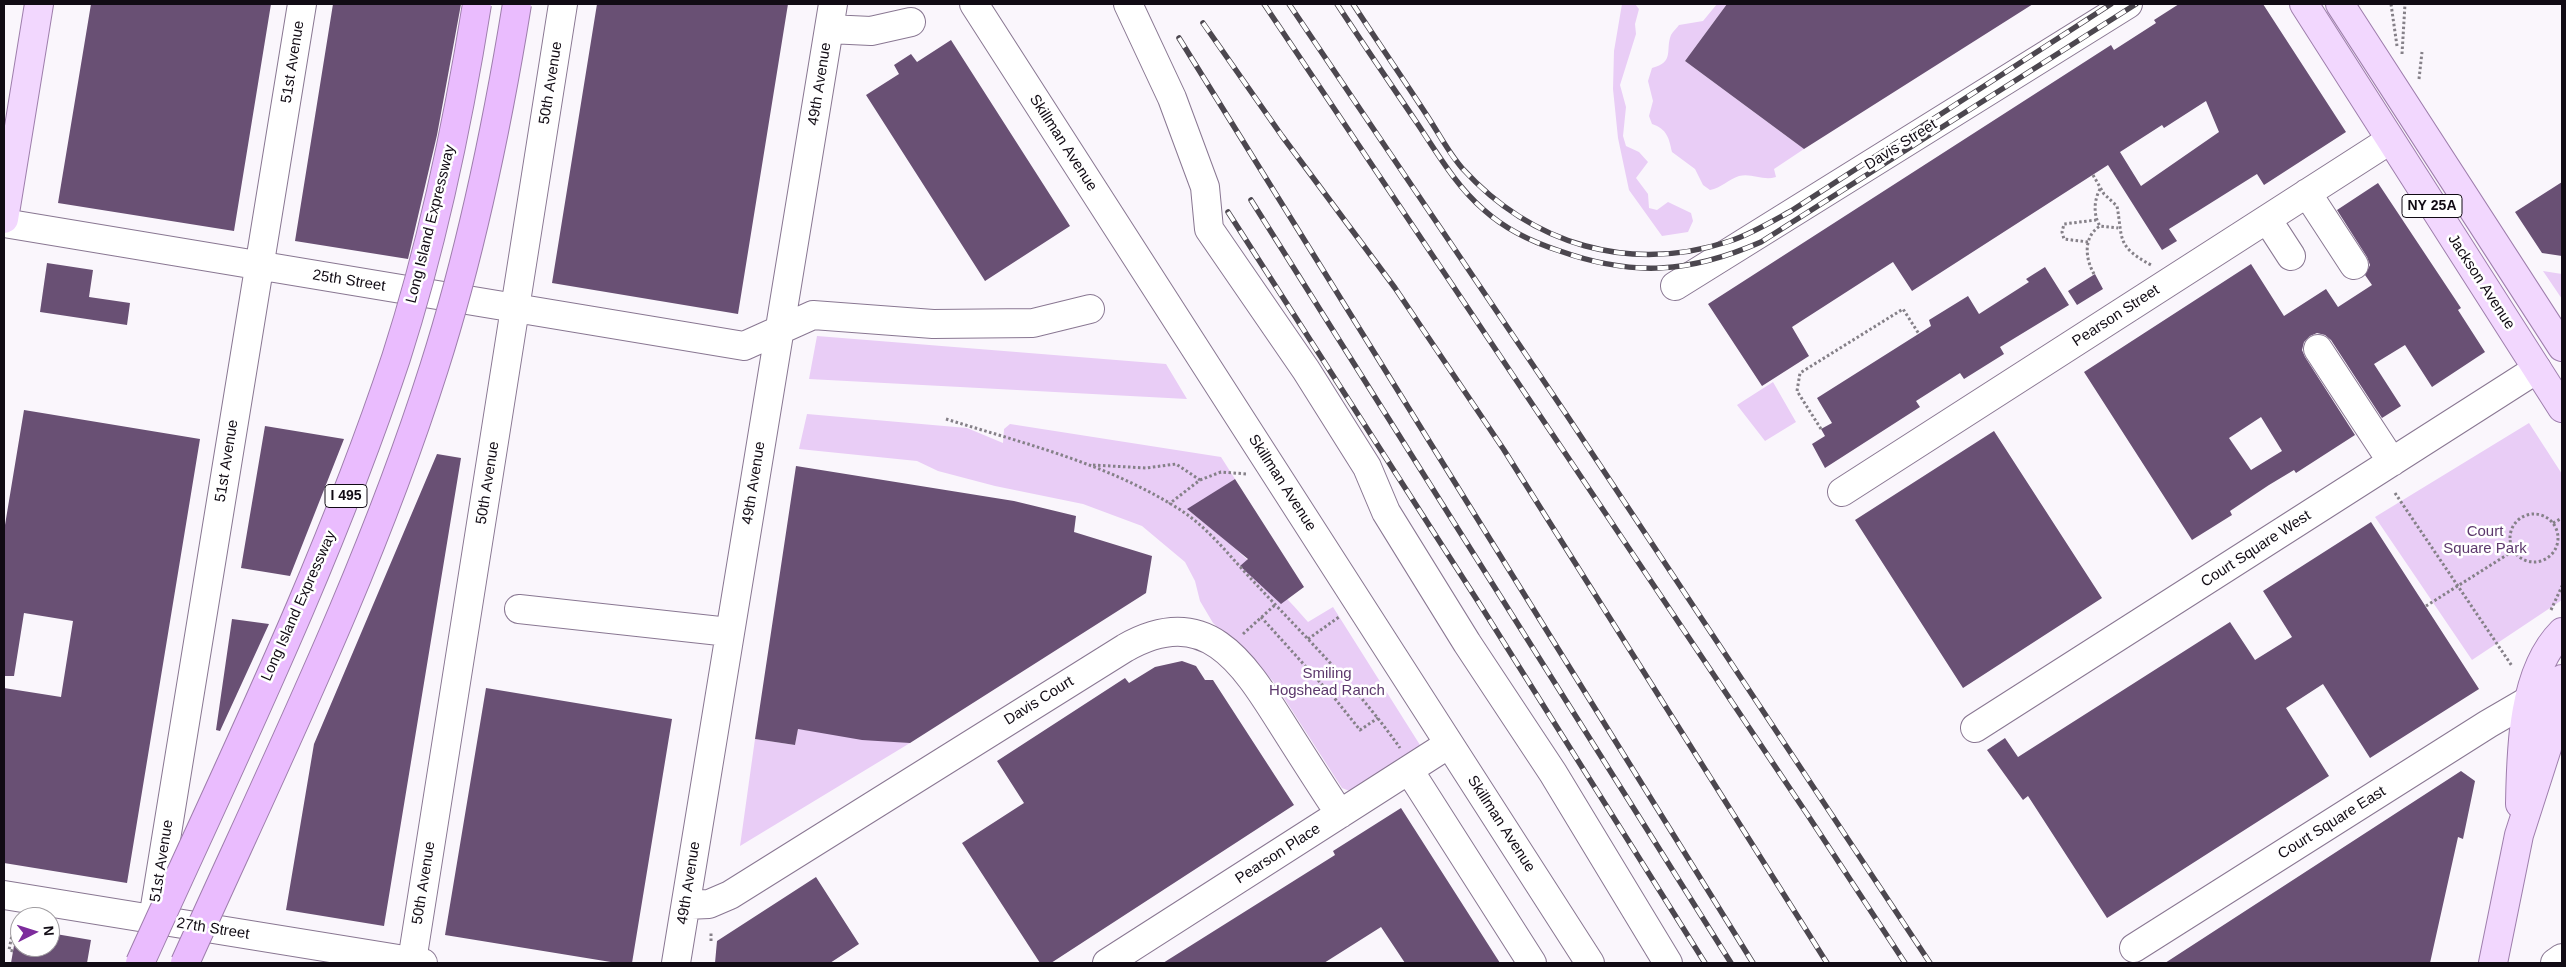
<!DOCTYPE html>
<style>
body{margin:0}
#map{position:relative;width:2566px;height:967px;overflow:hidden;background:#faf6fc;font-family:Helvetica,sans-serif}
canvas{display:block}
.frame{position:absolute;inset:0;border:5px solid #110b14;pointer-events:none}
.north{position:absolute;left:10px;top:907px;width:50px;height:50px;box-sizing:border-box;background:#fff;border:1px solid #a09da1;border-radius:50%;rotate:85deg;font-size:14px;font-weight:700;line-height:20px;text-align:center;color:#110b14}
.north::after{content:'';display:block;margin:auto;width:18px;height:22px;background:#7d2c9c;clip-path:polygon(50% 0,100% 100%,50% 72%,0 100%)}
</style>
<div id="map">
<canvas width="2566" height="967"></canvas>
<div class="frame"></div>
<div class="north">N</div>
</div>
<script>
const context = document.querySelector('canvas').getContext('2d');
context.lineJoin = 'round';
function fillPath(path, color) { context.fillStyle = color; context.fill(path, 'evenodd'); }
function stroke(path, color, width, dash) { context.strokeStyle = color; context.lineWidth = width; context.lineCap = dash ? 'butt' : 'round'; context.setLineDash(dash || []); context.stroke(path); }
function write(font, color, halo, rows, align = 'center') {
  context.font = font + ' Helvetica,sans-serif'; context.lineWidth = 5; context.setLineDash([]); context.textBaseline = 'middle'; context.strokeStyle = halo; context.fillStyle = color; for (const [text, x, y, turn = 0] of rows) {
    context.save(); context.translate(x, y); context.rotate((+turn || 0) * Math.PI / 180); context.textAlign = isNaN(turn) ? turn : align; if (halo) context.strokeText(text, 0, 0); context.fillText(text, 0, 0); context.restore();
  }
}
fillPath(new Path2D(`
 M1622,4h13l4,5 -4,15 1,10 -16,51 6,22 -3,29 3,10 13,6 9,10 -12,16 12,16 1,14 8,2 11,-8 23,11 2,8 -5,11 -26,4 -33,-46 -11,-52 -5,-49 1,-38z
 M1717,4h10l-42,57 119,88 -30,20 2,8c-13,4 -24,-4 -37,-1 -10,3 -18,12 -29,14l-7,-5 -8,-16 -23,-17c-3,-14 -5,-23 -20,-28l-3,-8 4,-15 -5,-20 4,-13c23,-6 13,-18 19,-33 2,-4 6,-7 8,-10l24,-4z
 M2543,271l19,3v25z
 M817,336l349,28 21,35 -378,-20z
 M1773,382l23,40 -31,19 -28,-36z
 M807,414l160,14 36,15 1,-14 6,-5 211,33 14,22 -47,31c43,33 84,70 120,112l25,-15 87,138 -47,37 -21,10 -10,-4 -69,-107 -60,-58 -13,-22 -5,-20 -10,-19 -43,-36 -59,-22 -88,-18 -57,-15 -21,-10 -118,-12z
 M2529,423l33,51v126l-90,60 -97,-143z
 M798,729l112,14 -170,103 15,-107 40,6z`), '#e9cdf6');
fillPath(new Path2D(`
 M91,4h180l-37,227 -176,-28z
 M333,4h128l-24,131 -29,124 -113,-18z
 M597,4h191l-50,310 -186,-31z
 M1727,4h306l-229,145 -119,-88z
 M2179,4h84l83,128 -82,53 -7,-11 -59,37 -29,18 8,12 -15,9 -54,-85 -196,126 -19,-29 -101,65 17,29 -47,30 -54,-82 403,-259 3,5 42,-27 -2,-3zM2206,101l13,31 -78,54 -21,-34 42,-27 2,3z
 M951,40l119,186 -85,55 -119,-186 33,-21 -5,-9 17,-11 6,8z
 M2562,182v74l-20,-3 -27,-41z
 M2378,183l83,125 -3,2 27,42 -53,35 -27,-42 -31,19 27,42 -19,12 -51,-78 -6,-5 -8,-2 -7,3 -6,6 -2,8 3,7 50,78 -59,38 -2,-3 -25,15 -39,26 2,4 -40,25 -108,-168 167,-108 33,52 42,-27 12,18 34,-22 -7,-10 5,-10 -3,-8 -30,-47zM2261,417l21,34 -31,19 -22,-32z
 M47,263l46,7 -4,27 41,6 -3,22 -87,-13z
 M2045,267l24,38 -69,42 4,7 -40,25 -4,-6 -44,28 4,6 -95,61 -13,-24 13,-8 -4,-7 11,-6 -15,-25 114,-72 -2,-6 39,-24 11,18 50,-32 -3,-3z
 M2095,274l8,15 -26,16 -9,-14z
 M24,410l176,29 -73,444 -123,-20v-175l57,9 12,-76 -49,-8 -10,63h-10v-145z
 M265,426l79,13 -54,137 -49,-8z
 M1994,431l108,167 -139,90 -108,-168z
 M437,454l24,4 -77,468 -98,-16 28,-166z
 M796,466l218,35 62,15 -2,16 78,24 -6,37 -236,150 -48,-3 -64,-11 -3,16 -40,-6z
 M1235,479l69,108 -23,17 -41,-38 8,-7 -61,-50z
 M2371,522l108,167 -109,69 -47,-74 -37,24 43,68 -222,142 -79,-122 -5,4 -36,-50 18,-12 13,19 212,-135 25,38 37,-23 -29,-46z
 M232,619l37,5 -49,107 -4,-1z
 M1182,661l14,5 9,14h8l81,125 -243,158h-11l-78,-120 62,-40 -27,-42 128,-83 4,5 26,-16z
 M486,688l186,31 -40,244h-15l-172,-28z
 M2461,771l14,10 -12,58 -5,-2 -28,126h-265z
 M1401,808l99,155h-95l-24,-36 -57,36h-161l172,-108 -2,-4z
 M816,877l43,67 -29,19h-115l2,-22z
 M17,928h3v19h30v-14l41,7 -4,23h-76z`), '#695074');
const minor = new Path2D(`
 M974,4l616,959
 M1128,4l44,94 33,89 4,42 97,141 61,97 19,45 81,131 86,130 115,190
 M829,29l42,2 40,-9
 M2307,193l47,72
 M2267,219l24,37
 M4,223l740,123 69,-31 120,9 100,-1 57,-14
 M1675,286l453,-282
 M2318,349l74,113
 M1842,492l548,-352
 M519,609l210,23
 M1975,728l562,-359
 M1409,770l123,193
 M4,895l419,68
 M686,905l23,-1 21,-9 395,-247c81,-46 118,14 157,76 19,30 38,60 58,90
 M153,919l149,-915
 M2134,948l354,-224 43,-25
 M412,961l151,-957
 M676,963l157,-959
 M1107,963l342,-219
 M2555,963l7,-5`);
const major = new Path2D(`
 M2304,4l258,404
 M2340,4l222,343
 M4,219l35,-215
 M2520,804c1,-54 2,-132 42,-172
 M2493,963l26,-128 28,-87 15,-69`);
stroke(minor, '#897792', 30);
stroke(major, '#9e7eac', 30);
stroke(new Path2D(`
 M2391,4l6,42
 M2402,54l3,-50
 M2419,79l3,-27
 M2093,175l11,19 13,12c6,33 -1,40 34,59
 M2100,189c-6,11 -7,26 0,37l18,2
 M2088,242l-24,-3 -2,-7 2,-8 32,-4
 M2094,274c-9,-16 -11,-37 6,-48
 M946,419c80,25 162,45 233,90 30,19 52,49 76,74 50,54 103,105 145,165
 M1821,429l-24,-38 3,-18 103,-64 16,25
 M1093,465l53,3 30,-4 24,16 -31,24
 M1200,480l21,-8 26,2
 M2395,493l117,173
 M2510 538a24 24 0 1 1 48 0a24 24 0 1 1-48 0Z
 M2553,523l9,-5
 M2426,606l87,-55
 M2551,610l11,-24
 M1261,617l75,83 24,30 18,-12
 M1243,634l33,-30
 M1308,639l31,-22
 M711,941v-8
 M13,951l-4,-1 6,-30`), '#858088', 3, [2.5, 2.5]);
stroke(minor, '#fff', 28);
stroke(major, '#f2d7fe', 28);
const rail = new Path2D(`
 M1264,4l543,810 98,149
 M1289,4l275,407 366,552
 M1337,4c26,40 53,79 80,119 20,30 39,63 67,87 21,19 48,32 76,41 73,26 130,22 201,-9l375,-238
 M1353,4c24,37 49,73 73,110 12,18 22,38 36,54 70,77 168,106 268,73 21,-7 41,-19 61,-30l320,-207
 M1203,23l79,113 113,152 109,162 323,513
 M1179,38l574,925
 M1251,200l480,763
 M1228,212l251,391 226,360`);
stroke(rail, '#4c474f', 5.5);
stroke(rail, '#fff', 4, [11]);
const highwayBridge = new Path2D(`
 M140,963c90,-199 187,-397 256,-605 37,-115 62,-235 81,-354
 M185,963c88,-196 184,-390 249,-595 38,-119 63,-241 83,-364`);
stroke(highwayBridge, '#9e7eac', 30, []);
stroke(highwayBridge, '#eabcfe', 28);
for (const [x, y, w] of [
 [2432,206,60],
 [346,496,42]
]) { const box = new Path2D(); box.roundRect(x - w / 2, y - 11.5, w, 23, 4); context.fillStyle = '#fff'; context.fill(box); stroke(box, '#110b14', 1); }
write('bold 14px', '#110b14', null, [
 ["NY 25A",2432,206],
 ["I 495",346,496]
]);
write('15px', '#110b14', '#fff', [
 ["51st Avenue",293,62,-81],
 ["50th Avenue",551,83,-81],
 ["49th Avenue",820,84,-81],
 ["Skillman Avenue",1063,143,57],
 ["Davis Street",1901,145,-32],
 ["Long Island Expressway",431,224,-76],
 ["25th Street",349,281,9],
 ["Jackson Avenue",2481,282,57],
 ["Pearson Street",2116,316,-33],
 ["51st Avenue",227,461,-81],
 ["50th Avenue",488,483,-81],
 ["49th Avenue",754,483,-81],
 ["Skillman Avenue",1282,483,57],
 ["Court Square West",2256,549,-33],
 ["Long Island Expressway",299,606,-66],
 ["Davis Court",1039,701,-32],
 ["Court Square East",2332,823,-32],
 ["Skillman Avenue",1501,824,57],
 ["Pearson Place",1278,854,-33],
 ["51st Avenue",162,861,-81],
 ["50th Avenue",424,883,-81],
 ["49th Avenue",689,883,-81],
 ["27th Street",213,929,9]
]);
write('15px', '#5c386c', '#fff', [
 ["Court",2485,532],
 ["Square Park",2485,549],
 ["Smiling",1327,674],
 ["Hogshead Ranch",1327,691]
]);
</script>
